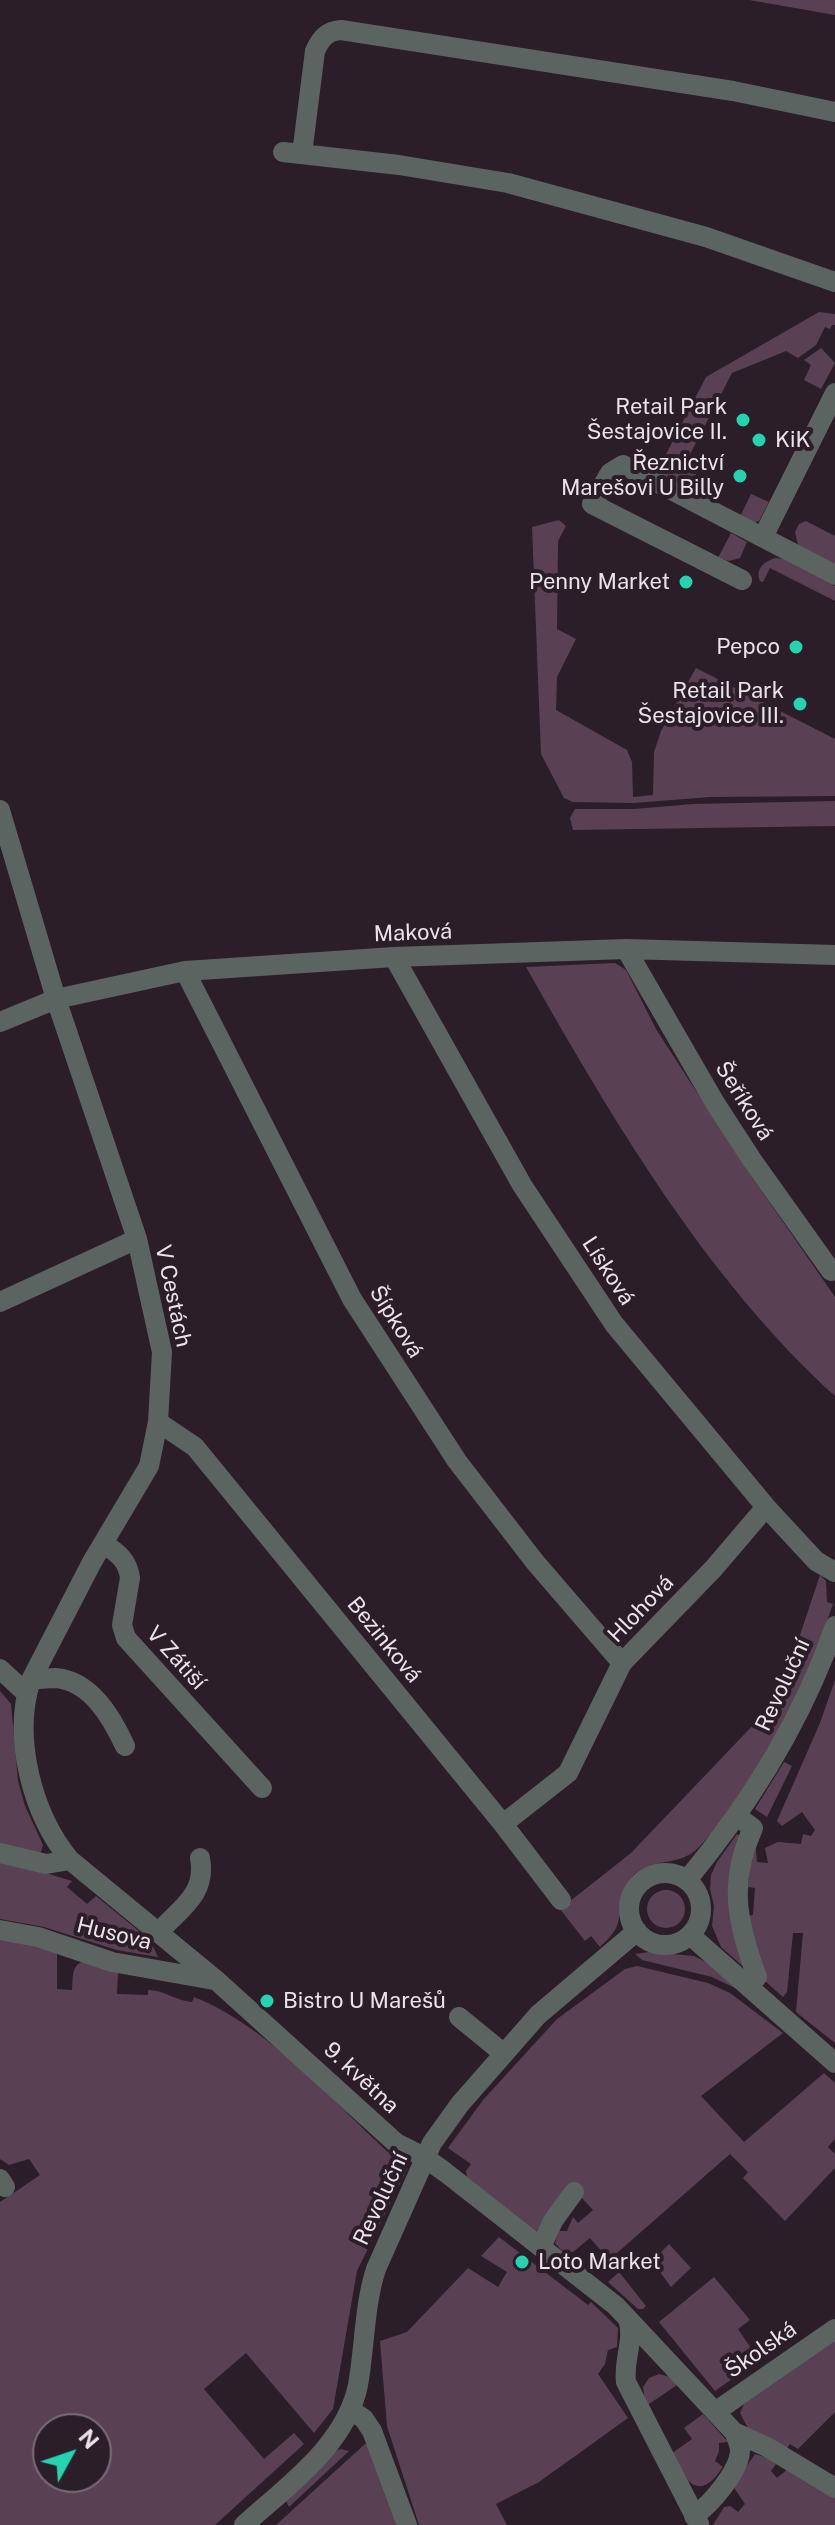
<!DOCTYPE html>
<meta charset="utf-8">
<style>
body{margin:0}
#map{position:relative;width:835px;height:2525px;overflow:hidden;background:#2b1e28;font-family:"Public Sans",sans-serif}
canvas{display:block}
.north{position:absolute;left:32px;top:2413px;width:80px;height:80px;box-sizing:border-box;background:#2b1e28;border:2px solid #786d76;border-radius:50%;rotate:50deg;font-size:22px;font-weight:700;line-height:32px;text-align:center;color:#ece3ea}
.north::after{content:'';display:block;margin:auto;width:28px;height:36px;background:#22d5af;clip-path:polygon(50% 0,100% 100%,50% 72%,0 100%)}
</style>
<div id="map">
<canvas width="835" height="2525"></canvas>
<div class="north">N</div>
</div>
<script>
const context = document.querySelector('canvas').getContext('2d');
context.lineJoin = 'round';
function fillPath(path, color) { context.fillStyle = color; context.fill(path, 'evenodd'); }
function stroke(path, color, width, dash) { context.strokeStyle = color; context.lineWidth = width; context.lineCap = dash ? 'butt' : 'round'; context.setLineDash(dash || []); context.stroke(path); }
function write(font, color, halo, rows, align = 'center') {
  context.font = font + ' "Public Sans",sans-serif'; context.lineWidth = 8; context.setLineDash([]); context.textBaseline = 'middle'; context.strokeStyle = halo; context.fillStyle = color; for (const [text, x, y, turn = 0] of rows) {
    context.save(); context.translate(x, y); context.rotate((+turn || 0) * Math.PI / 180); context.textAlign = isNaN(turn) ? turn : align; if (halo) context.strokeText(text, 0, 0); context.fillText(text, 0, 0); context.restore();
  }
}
fillPath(new Path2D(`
 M749,0h86v15z
 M819,312l16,2v11h-3l-2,4 -5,-2 -9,18 -18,13 -12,-7 -54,22 -49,95 30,15 -9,15 -48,-24 -6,-8v-12l13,6 43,-83z
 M821,348l14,15 -14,26 -17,-9 7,-15 -7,-5z
 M751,494l18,8 -10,19 -6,2 -13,-6z
 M559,520l7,6 -8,15 -1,88 19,10 -19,38 -1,33 71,40 5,12 1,35 20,-2 1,-43 7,-21 35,-63 139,71v57l-125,1 -76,6 -61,-1 -9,-4 -23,-44 -9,-227z
 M806,521l29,15v29l-37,-20 -3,-13 4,-8z
 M731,533l16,9 -7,16 -11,3 -11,-3z
 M776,558l7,1 52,27v15l-65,-33 -7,14 -3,-1c-5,-12 4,-20 16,-23z
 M835,801v25l-262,4 -3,-12 5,-9h59l59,-5z
 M615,963l11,7 30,59 89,138 90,130v99c-129,-117 -224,-279 -309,-429z
 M820,1575l6,6 1,21 6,2c-27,78 -76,187 -136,245 -18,18 -48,8 -65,28 -12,14 -10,29 -14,46 -3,10 -11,17 -18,24l-9,-11 -6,5 -25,-32 71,-56 127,-133 35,-64z
 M835,1680v363l-39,-31 7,-79h-10l-6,59 -4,5 -18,-16 -20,-64 8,-2 2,-27 -7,-1 4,-40 3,-7 2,22 11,1 -3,-15 13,-6 23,2 2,-10 8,2 4,-6 -13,-18 -20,14 -5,-5 43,-98z
 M0,1691l11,13 7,77 7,25 18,39 -3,10 -40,-5z
 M784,1762l8,4 -25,51 -12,-8z
 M737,1834l4,3 6,133 -26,-23 -9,-21 2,-20 -4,-17 1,-14 6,-13z
 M0,1859l72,22 -5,6 20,17 9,-8 54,44 8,17 -41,-7 -73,-23 -44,-8z
 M647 1909a19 19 0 1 1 38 0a19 19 0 1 1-38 0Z
 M0,1940l27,2 30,10v37l15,1c1,-10 -1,-24 10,-28l36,10 -1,22 31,1v-5c16,0 29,11 44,12l2,-5c79,31 148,116 213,172l-50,102 -24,138 -19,24 -68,-80 -42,36 60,70 30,-26 10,11 -89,81h-215v-323l40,-27 -11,-16 -20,6 -9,-6zM48,2429h48v48h-48z
 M649,1952l45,4 14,7 31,27 -27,-13 -70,-17 -7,-6z
 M637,1966l71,17 22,10 53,40 -82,63 43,46 80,-69 11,10v56l-7,8 7,7v14l-50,53 -42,-43 5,-6 -18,-18 -121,106 -19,-22 -17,14 -9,1 -9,-10 4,-12h8l6,-14 5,6 15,-13 -21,-23 -34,44 -3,-1 -68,-53 -1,-6 5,-7 -23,-16 35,-48 74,-81 68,-50z
 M499,2237l89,68 3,-3 27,26 -1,19 -9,3 -3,14 -7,10 30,44 -89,64 -43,22 11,21h-88l-32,-99 -7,-85 27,-9 61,-64 30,19 9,-15 -26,-16z
 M669,2244l22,24 -20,19 -17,-23 9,-9 -2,-3z
 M619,2272l27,34 -3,3h-5l-30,-27z
 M714,2277l36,43 -12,9 21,31 -44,31 -56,-69z
 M835,2341v71l-37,37 -8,-5 -5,7 -37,-23 -8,-15 4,-9z
 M659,2374l11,3 7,8 -31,21 -3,-19 6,-9z
 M703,2414l25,28 -9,1v8l-4,10 8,6c-25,37 -37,14 -52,-13l21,-15 -8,-11z
 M365,2444h2l33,81h-124z
 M341,2449l8,2 -60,56 -3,-6 49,-50z
 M755,2454l23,7 -7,10 6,7 12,-10 46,30v27h-122l11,-18 6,-1 8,6 7,-8 -12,-18z`), '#5a4053');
stroke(new Path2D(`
 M283,152l116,13 109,18 198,54 129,45
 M302,154l13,-103c6,-13 12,-20 26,-21l392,61 102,21
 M763,537l72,-144
 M742,580l-150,-76 18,-31 13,-8 8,4 204,106
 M0,810l56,189 81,240 25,113 -4,70 -9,44 -57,96 -61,118c-19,57 1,134 39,180l146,120 180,163 28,14 21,15 171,134 118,126c3,6 6,12 6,19 -1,21 -30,54 -46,65
 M626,949l89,154 37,57 79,111
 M394,957l128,228 92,139 152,183 50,54 19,11
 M185,971l167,328 105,162 78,101 87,101
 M0,1022l56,-23 129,-28 209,-14 232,-8 209,6
 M0,1302l137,-63
 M158,1422l37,25 308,377 58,76
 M104,1544c14,9 24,17 26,34l-8,47 4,13 136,150
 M0,1669l26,24
 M31,1680c8,-1 17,-2 25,-2 35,3 56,40 69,68
 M738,1817l15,11c-25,55 -16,95 4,149l-2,2
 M503,1824l65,-51 54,-110 92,-95 52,-61
 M0,1853l46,11 24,-4
 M629 1909a36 36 0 1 1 72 0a36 36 0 1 1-72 0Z
 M687,1880c64,-77 115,-159 148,-254
 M0,1930l38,7 74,25 102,18
 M158,1933c21,-24 49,-38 42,-75
 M690,1935l145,128
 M459,2017l44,36
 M0,2179l5,8
 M541,2247l12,-26 21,-29
 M628,2319c7,21 -5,41 -2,63l73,142
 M351,2410l13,9 8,12 35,94
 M715,2412l120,-83
 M734,2432l33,15 68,41
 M244,2525c43,-39 102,-80 114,-140 7,-39 6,-79 18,-116l56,-126 28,-39 78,-89 99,-84`), '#5c6461', 20);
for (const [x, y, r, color] of [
 [743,420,8,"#22d5af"],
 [759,440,8,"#22d5af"],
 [740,476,8,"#22d5af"],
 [686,582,8,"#22d5af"],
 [796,647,8,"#22d5af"],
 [800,704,8,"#22d5af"],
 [267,2001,8,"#22d5af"],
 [522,2262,8,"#22d5af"]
]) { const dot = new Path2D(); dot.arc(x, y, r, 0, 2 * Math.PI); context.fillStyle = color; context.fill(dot); stroke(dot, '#2b1e28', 3); }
write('22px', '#ece3ea', '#2b1e28', [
 ["Retail Park",727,407],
 ["Šestajovice II.",727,432],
 ["KiK",775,440,"left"],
 ["Řeznictví",724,463],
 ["Marešovi U Billy",724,488],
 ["Penny Market",670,582],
 ["Pepco",780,647],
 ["Retail Park",784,691],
 ["Šestajovice III.",784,716],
 ["Bistro U Marešů",283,2001,"left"],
 ["Loto Market",538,2262,"left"]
], 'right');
write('22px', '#ece3ea', '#2b1e28', [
 ["Maková",413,933,-2],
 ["Šeříková",744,1101,58],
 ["Lísková",608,1271,57],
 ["V Cestách",173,1296,78],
 ["Šípková",396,1322,58],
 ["Hlohová",641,1609,-46],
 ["Bezinková",384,1640,51],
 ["V Zátiší",176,1658,48],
 ["Revoluční",783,1685,-65],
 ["Husova",114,1934,14],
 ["9. května",361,2078,43],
 ["Revoluční",381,2199,-65],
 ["Školská",761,2350,-35]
]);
</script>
